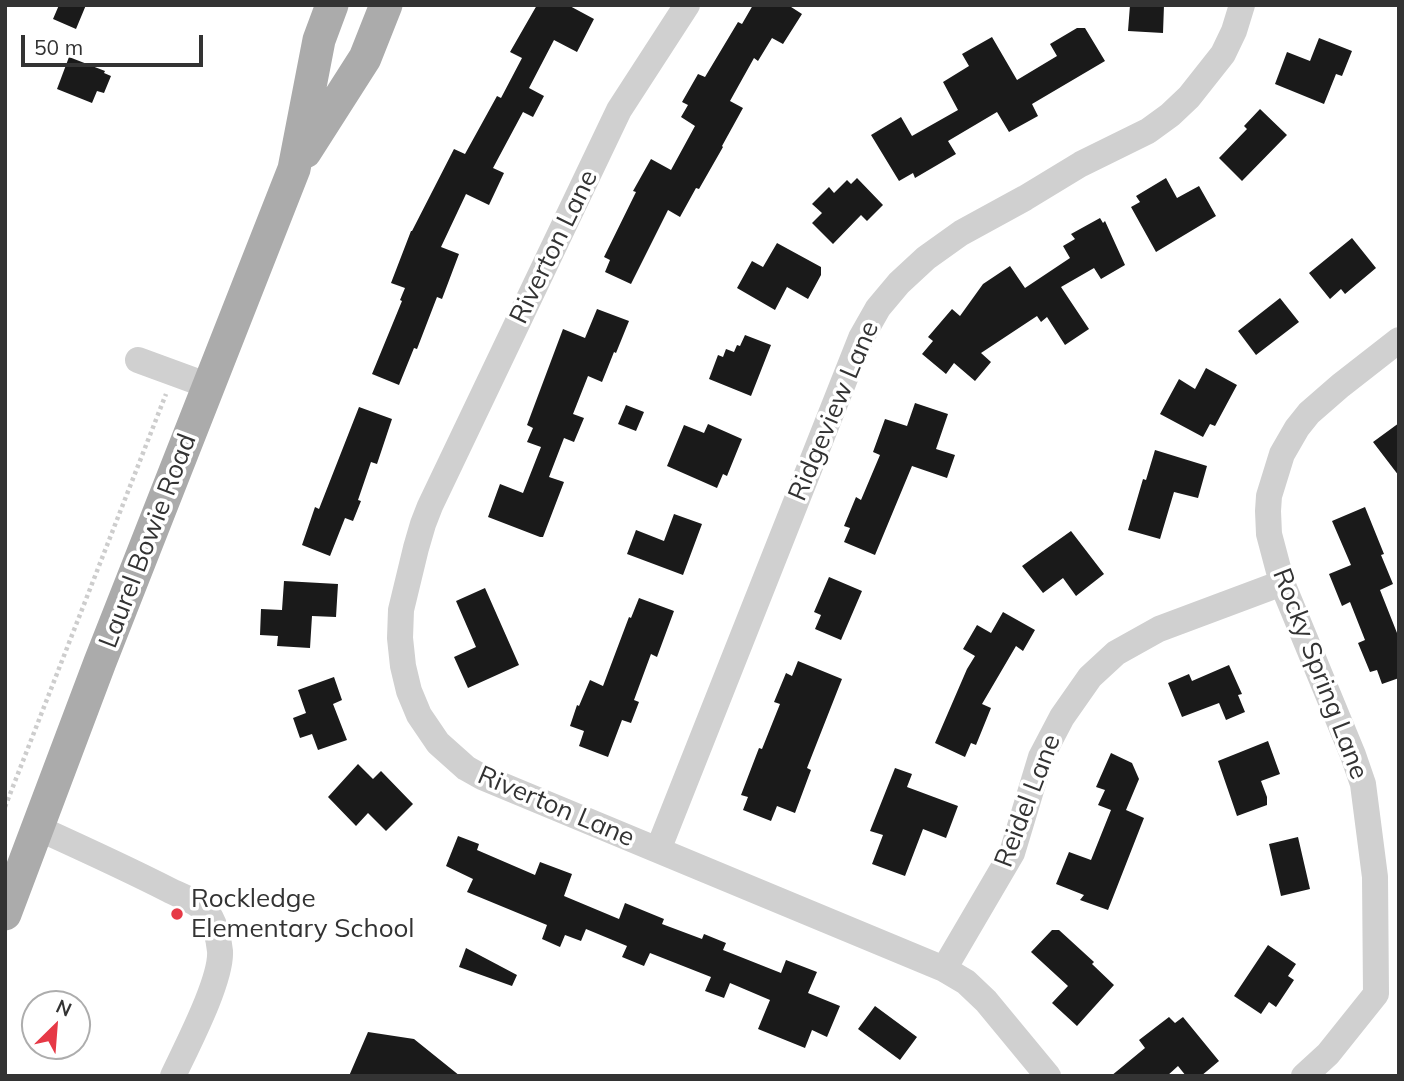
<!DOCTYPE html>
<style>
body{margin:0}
#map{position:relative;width:1404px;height:1081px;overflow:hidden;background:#fff;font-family:Mulish,sans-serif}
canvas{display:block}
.frame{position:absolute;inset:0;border:7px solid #333;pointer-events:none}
.north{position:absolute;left:21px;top:990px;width:70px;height:70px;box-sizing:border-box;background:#fff;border:2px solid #adadad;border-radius:50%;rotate:25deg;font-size:19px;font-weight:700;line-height:28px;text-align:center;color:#333}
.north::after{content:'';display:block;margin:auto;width:24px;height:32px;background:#e63946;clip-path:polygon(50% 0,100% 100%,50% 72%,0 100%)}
.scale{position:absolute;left:21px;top:35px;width:182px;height:32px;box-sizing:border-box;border:4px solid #333;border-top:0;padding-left:9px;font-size:21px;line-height:24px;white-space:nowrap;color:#333;-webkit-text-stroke:5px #fff;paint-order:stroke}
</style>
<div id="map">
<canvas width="1404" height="1081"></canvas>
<div class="frame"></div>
<div class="north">N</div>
<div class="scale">50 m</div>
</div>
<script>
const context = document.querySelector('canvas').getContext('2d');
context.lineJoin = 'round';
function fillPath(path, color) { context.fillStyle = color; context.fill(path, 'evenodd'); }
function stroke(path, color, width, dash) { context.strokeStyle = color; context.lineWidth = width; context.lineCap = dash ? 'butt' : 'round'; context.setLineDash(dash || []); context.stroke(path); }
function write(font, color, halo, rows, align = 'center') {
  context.font = font + ' Mulish,sans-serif'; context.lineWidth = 7; context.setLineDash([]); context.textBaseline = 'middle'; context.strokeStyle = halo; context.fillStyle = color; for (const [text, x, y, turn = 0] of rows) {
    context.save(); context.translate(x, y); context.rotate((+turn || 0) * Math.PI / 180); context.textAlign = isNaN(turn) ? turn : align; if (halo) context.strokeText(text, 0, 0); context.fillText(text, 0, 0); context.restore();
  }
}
fillPath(new Path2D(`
 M59,5h27l-10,24 -23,-10z
 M537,5h31l26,14 -17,33 -23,-12 -25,48 15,8 -11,21 -10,-5 -30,56 11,5 -15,32 -23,-11 -25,53 18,7 -17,45 -5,-2 -20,52 -3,-1 -15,37 -27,-11 30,-73 -2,-1 5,-12 -14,-5 20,-52h1l42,-82 11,5 32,-58 4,2 21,-40 -12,-6z
 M753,5h35l14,9 -19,30 -11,-6 -14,23 -4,-3 -24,43 13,7 -21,38 1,1 -24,42 -3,-1 -16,29 -12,-7 -37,74 -26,-12 5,-12 -6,-3 32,-65 -3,-1 18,-32 20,11 24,-44 -14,-9 7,-12 -6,-3 16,-28 7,3 33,-55 4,2z
 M1130,5h34l-1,28 -35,-2z
 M1077,28h8l20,33 -73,43 6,12 -29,16 -12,-20 -49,29 8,13 -41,24 -2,-5 -14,8 -28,-46 30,-18 11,19 46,-26 -15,-28 26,-16 -7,-12 30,-17 25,43 40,-24 -7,-12z
 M1319,38l33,13 -10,25 -6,-2 -12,30 -49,-20 12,-32 23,9z
 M69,57l36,14 -1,2 7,3 -7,17 -7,-2 -5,12 -35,-14z
 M1260,109l27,26 -45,46 -23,-23 28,-29 -3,-3z
 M857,178l26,27 -16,16 -6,-6 -28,29 -21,-21 10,-10 -10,-9 17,-17 5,6 13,-13 4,4z
 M1166,178l11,20 22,-12 17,30 -60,36 -25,-45 9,-5 -4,-6z
 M1100,218l3,5 2,-2 20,44 -24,14 -7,-11 -33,19 28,42 -24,16 -18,-28 -6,5 -4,-6 -56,37 10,9 -16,19 -21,-18 -8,11 -24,-20 11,-13 -5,-4 24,-28 8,7 23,-32 27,-18 15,22 45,-30 -7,-12 12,-7 -4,-5z
 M1352,238l24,30 -31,26 -4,-5 -11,10 -21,-26z
 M777,243l44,24v8l-13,24 -21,-12 -12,23 -38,-22 15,-27 11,6z
 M1280,298l19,24 -43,33 -18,-24z
 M597,309l32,12 -13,32 -2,-1 -12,30 -14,-6 -15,38 11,4 -10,24 -10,-4 -15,39 15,5 -21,55h-3l-52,-20 12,-33 23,9 18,-46 -14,-5 6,-14 -6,-3 36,-96 22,9z
 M745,335l26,10 -20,51 -42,-17 9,-24 5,2 3,-8 8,3 3,-7 3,1z
 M1206,368l31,17 -22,41 -5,-2 -7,13 -43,-23 19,-35 16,10z
 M915,403l33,11 -12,35 19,6 -8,23 -35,-12 -37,89 -31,-13 6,-14 -6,-2 12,-29 5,3 19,-45 -7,-3 12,-33 22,7z
 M626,405l18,7 -8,19 -18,-7z
 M359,407l33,12 -15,45 -6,-2 -13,38 3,1 -8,20 -8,-3 -15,38 -28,-11 13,-38 4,2z
 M1399,423v53l-26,-34z
 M708,424l34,15 -15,37 -4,-2 -6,14 -50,-22 17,-41 20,8z
 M1155,450l52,16 -9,32 -24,-6 -14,47 -32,-9 15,-51 3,1z
 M1365,507l19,47 -3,1 12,29 -13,6 19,48v40l-17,6 -5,-14 -7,2 -12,-29 7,-3 -15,-38 -8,4 -13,-32 22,-9 -19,-44z
 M674,514l28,10 -19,51 -56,-21 9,-24 28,11z
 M1071,531l33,43 -28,22 -13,-18 -20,15 -21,-27z
 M829,577l33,14 -21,49 -26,-11 6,-14 -7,-3z
 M284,581l54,3 -2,33 -24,-1 -2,32 -33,-2 1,-10 -18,-1 1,-26 21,1z
 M485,588l34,77 -51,23 -14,-31 22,-10 -20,-46z
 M639,598l35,13 -17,46 -6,-3 -17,46 5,2 -8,21 -9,-3 -14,37 -29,-11 5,-15 -14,-5 7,-21 2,1 11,-26 13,6 26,-69 2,1z
 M1003,612l32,18 -12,21 -7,-5 -34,58 9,4 -15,37 -5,-2 -6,14 -30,-14 32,-74 8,-13 -12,-7 14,-24 14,8z
 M798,661l44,18 -35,89 4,2 -16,43 -18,-7 -6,15 -28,-11 5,-13 -7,-2 18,-47 3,1 18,-45 -6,-2 12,-29 6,3z
 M1229,665l13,29 -4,1 7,17 -19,8 -7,-17 -37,14 -14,-34 21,-9 3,7z
 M334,677l8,23 -9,4 14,36 -29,10 -6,-16 -12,4 -7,-20 13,-5 -8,-23z
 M1268,741l12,33 -19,7 6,16v8l-30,11 -19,-55z
 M1111,753l21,10 7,16 -13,31 18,8 -36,92 -28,-10 4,-5 -28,-11 13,-32 22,8 20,-50 -13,-5 7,-15 -9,-3z
 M358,764l15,15 8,-8 32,33 -27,27 -18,-18 -12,13 -28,-29z
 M895,768l17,6 -5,13 51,19 -12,32 -23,-9 -18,47 -33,-12 11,-29 -13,-4z
 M458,836l21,8 -2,6 58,25 5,-13 32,12 -8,22 55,23 6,-16 39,16 -2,5 40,15 2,-5 22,9 -3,7 58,23 5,-13 31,12 -9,21 32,13 -13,31 -15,-7 -7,18 -47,-19 12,-29 -40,-17 -6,15 -19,-7 6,-14 -61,-24 -6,13 -22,-9 5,-11 -41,-17 -5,12 -16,-6 -5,12 -18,-8 5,-14 -80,-33 6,-13 -27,-13z
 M1298,837l12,52 -29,7 -12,-52z
 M1052,930h7l35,32 -2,2 22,21 -37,41 -25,-23 16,-17 -37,-34z
 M1268,945l28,19 -8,12 6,4 -18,27 -7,-5 -8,12 -27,-18z
 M466,948l51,27 -5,11 -53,-19z
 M875,1006l42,31 -17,23 -42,-31z
 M1169,1017l6,6 8,-6 36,44 -18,15h-15l-8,-10 -11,10h-56l34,-28 -6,-8z
 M368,1032l46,7 46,37h-111z`), '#1a1a1a');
stroke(new Path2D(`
 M5,807l161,-413`), '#cdcdcd', 4.5, [3.5, 3.5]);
stroke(new Path2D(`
 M687,5l-68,105 -189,396 -7,18 -7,24 -15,62 -1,28 3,28 6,25 10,24 19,28 28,25 16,9 462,192 22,13 20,19 62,75
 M138,360l71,26
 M38,828c44,20 88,40 131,62 12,6 27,11 37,21 8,9 13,28 14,40 2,29 -34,97 -47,125
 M658,850l203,-512 17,-30 21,-25 27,-25 35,-25 64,-35 56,-34 67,-33 22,-16 19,-18 34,-43 11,-23 8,-26
 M944,969l68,-116 29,-96 21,-40 28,-40 26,-24 43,-24 123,-46
 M1304,1076l24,-22 48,-60 -1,-117 -12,-93 -10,-29 -71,-172 -13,-49 -1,-23 1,-15 13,-42 15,-26 12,-15 31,-27 59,-46`), '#d0d0d0', 26);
stroke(new Path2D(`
 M305,152l60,-94 21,-53
 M5,914l95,-252 194,-493 25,-129 13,-35`), '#ababab', 33);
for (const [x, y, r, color] of [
 [177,914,7,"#e63946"]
]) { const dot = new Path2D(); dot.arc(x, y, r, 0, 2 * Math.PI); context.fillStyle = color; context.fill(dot); stroke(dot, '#fff', 2.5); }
write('26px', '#333', '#fff', [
 ["Riverton Lane",554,247,-64],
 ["Ridgeview Lane",834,411,-67],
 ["Laurel Bowie Road",148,541,-69],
 ["Rocky Spring Lane",1320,674,69],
 ["Reidel Lane",1028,801,-69],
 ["Riverton Lane",556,807,23]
]);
write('26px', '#333', '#fff', [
 ["Rockledge",191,899],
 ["Elementary School",191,929]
], 'left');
</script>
